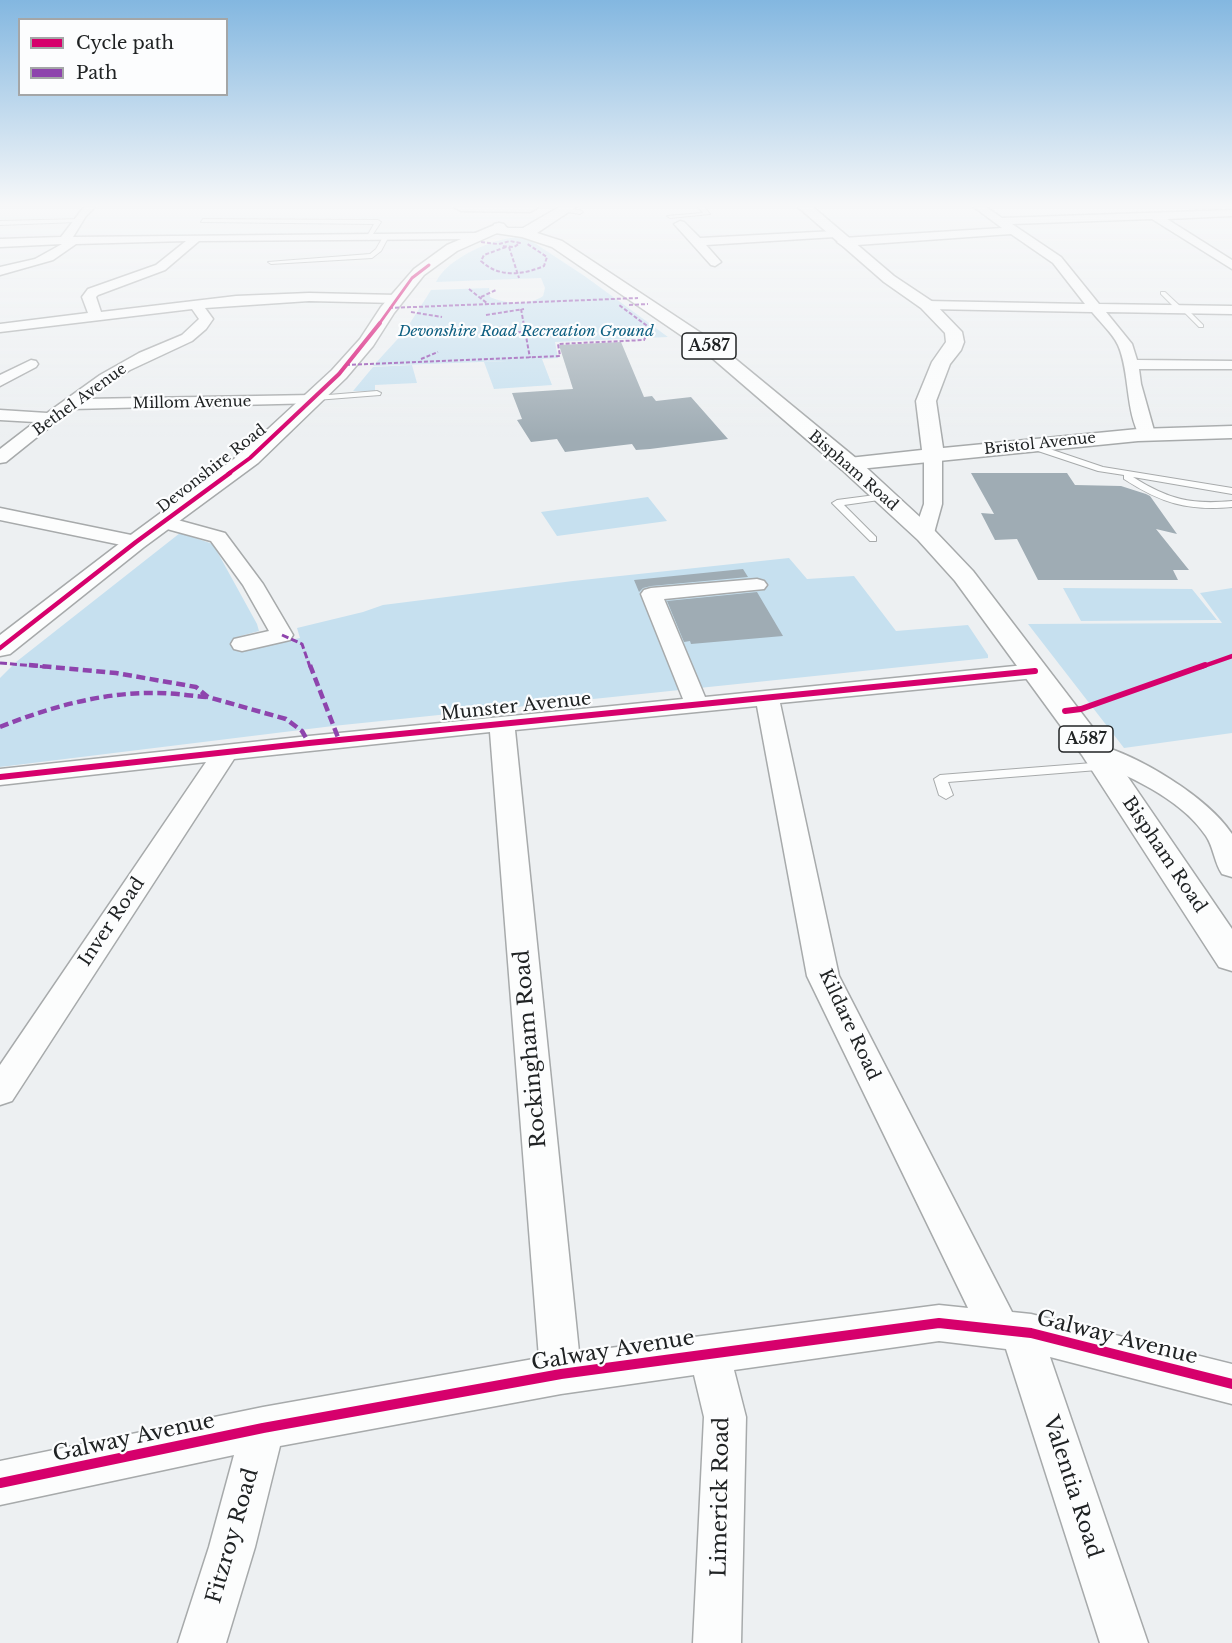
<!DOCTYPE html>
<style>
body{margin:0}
#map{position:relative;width:1232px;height:1643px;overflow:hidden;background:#edf0f2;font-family:"Libre Baskerville",serif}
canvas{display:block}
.legend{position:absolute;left:18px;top:18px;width:210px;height:78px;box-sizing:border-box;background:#fcfdfe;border:2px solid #a4a6a7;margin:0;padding:8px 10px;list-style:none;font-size:18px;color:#202324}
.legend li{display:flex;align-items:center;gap:12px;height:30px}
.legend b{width:30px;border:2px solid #a4a6a7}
</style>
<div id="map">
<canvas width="1232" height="1643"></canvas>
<ul class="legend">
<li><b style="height:8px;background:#d6006c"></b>Cycle path</li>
<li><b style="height:8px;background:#8e44ad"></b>Path</li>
</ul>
</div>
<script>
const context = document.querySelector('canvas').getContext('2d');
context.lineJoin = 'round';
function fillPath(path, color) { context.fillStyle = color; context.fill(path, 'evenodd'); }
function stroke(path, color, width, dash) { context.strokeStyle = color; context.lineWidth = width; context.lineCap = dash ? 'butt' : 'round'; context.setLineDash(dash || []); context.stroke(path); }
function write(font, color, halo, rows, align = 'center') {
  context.font = font + ' "Libre Baskerville",serif'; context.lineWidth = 4.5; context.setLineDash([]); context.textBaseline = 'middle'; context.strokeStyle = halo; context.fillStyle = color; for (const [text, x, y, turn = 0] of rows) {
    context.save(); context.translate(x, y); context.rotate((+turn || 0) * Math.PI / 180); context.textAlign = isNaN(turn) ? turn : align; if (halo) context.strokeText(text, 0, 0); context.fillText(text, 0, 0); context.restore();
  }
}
fillPath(new Path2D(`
 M521,237l6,1 59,39 82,60 -113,5 3,16 -16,1 10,26 -58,4 -10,-27 23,-1 -134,5 32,-35 26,-41 58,-2 1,9c16,7 39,9 53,-1l2,-8 -4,-10 -105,4c11,-24 59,-45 85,-45z
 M412,365l5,18 -42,2v6h-22l20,-24z
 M648,497l19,24 -110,15 -16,-24z
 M180,533l33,11 44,80 2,7 -22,6 1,13 62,-12 -3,-10 66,-16 20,-7 190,-24 216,-23 18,21 47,-3 42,55 72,-6 20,30v3l-655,68 -333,41v-89l16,-16z
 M1063,588l129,1 25,31 -136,1z
 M1232,588v145l-108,15 -96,-124 194,-1 -22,-30z`), '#c6e0ef');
fillPath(new Path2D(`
 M621,342l23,55 8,-1 4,5 35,-4 37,42 -78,10 -14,1 -4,-6 -67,8 -8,-13 -26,3 -14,-22 5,-1 -10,-26 61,-4 -14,-44z
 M971,473h96l8,12 46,1 25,8 4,2 27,38 -21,-5 33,41h-16l5,10h-140l-21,-41 -22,1 -14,-27 13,1z
 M743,569l5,8 -97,9 -8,2 -4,4 -5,-12z
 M757,592l26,44 -92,8 -1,-3 -6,1 -17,-41z`), '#9facb4');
const lane = new Path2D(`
 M698,207h6l6,7 -40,4 -3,-2 36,-3z
 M560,208l20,2 3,2 -3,2 -18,-3z
 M80,219l-2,3 -78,3v-4z
 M203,219l175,1 3,2 -12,18 -3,-2 8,-14 -173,-2z
 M383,237l5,1 -7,13 -9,7 -101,6 -3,-2 102,-8 6,-5z
 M1161,292h4l17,16h4l17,17v2h-4l-17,-17h-5l-16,-16z
 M377,391l4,2 -1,2 -64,5 -4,-2 4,-2z
 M1026,443h6l71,24 129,21v6l-99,-17c35,22 58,28 99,24v6c-45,4 -71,-4 -108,-28v-4l-26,-4 -72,-24z
 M883,494l5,3 -2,2 -42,6 32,32v4h-6l-38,-38 5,-3z
 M1105,762l6,4 -1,3 -162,13 5,13 -7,4 -7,-4 -5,-16 6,-4z`);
const street = new Path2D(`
 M84,207h11l-9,9 -13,21 405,-4 6,3 -6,3 -279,2 -34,29 -67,25 -2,2 5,15 135,-16 73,-3 88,2 7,4 -7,4 -88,-2 -104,7 8,11 -7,10 -14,12 -62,29 -45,29 228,-4 8,5 -2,3 -247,6 -66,53 -6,1v-14l35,-27 -35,-2v-10l47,3 53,-38 39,-22 43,-18 17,-16 -7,-10 -192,23v-8l88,-11 -6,-16 6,-8 68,-24 30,-24 -110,3 -23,16 -53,15v-8l35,-8 27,-15 -62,3v-8l61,-2z
 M974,207h12l16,11 230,-8v6l-65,3 65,41v9l-80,-50 -140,5 49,33 38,47 133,2v8l-126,-2 26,32 5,16 95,1v8h-93l2,15 14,50 -2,4h-12c-16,-26 -11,-67 -23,-93 -5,-11 -18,-23 -26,-33l-165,-3 -7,-4 7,-4 158,3 -32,-41 -42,-29 -168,12 -6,-4 6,-4 159,-10z
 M680,221l4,1 16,16 135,-7 6,3 -6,3 -129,8 15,17 -6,4 -4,-1 -35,-39 -2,-2z
 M31,360l5,1 2,3 -2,3 -36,19v-11z
 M933,450l6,1 3,4v49l-8,29 -3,4h-14l-3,-4 10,-29v-49l3,-4z
 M0,508l136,28 7,2 3,4 -3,4 -7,2 -136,-28z
 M163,516l62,17 38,51 30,51 -3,5 -48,11 -8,-2 -3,-5 3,-5 35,-8 -26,-46 -32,-44 -55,-15 -3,-4 3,-4z
 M757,579l7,2 3,4 -3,4 -100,10 41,98 330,-33 8,2 4,5 -4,5 -8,2 -255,25 59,273 173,336 19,2 201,50v40l-182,-47 98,286h-48l-94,-294 -67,-8 -205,29 12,47 -5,226h-48l11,-226 -10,-42 -133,19 -281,52 -25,101 -29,96h-48l31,-96 25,-92 -234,50v-44l263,-54 276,-49 -49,-626 -256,27 -222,342 -12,4v-40l206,-303 -206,23v-16l309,-33 374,-37 -42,-105 3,-4 7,-2zM757,706l50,270 161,332 -29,-3 -360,47 -64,-622z
 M1095,744c43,11 113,53 137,90v43l-10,-3c-8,-12 -8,-26 -16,-38 -26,-39 -79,-60 -120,-79l-4,-5 4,-5z`);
const secondary = new Path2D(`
 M454,207h82l1,1 -7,4 -69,-1z
 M798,207h15l81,69 39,26 29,30 2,10 -3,8 -11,14 -14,37 7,47 195,-19 94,-3v12l-94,3 -289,29 -8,-1 -3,-5 3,-5 8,-1 73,-8 -6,-49 16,-39 14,-20 -1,-9 -24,-25 -37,-26z
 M499,223l5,1 2,3 -2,3 -47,21 -33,24 -30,38 -21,33 -27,32 -88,85 -114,84 -134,107 -10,2v-21l128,-98 114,-84 90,-83 28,-31 21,-32 33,-38 33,-24z`);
const primary = new Path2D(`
 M559,207h17l-39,26 25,8 154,102 141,116 77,71 39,41 133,174 126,184v42l-13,-4 -137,-212 -127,-174 -37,-41 -77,-71 -137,-118 -152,-104 -30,-10 -27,-4 -2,-3 1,-6 5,-1 9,5h15z`);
stroke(lane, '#a7aaab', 2);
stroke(street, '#a7aaab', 3);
stroke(secondary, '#a7aaab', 3);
stroke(primary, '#a7aaab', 3);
fillPath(lane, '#fcfdfd');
fillPath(street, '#fcfdfd');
fillPath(secondary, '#fcfdfd');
fillPath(primary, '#fcfdfd');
stroke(new Path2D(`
 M481,242l17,2
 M499,244l11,-3 10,2 -6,4 -13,-1
 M506,247l-22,8 -3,6c18,17 42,14 63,5l3,-9 -21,-14
 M509,247l10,31
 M469,289l19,15
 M481,297l15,-7
 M629,305l19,-1
 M389,308l249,-10
 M521,309l9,49
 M411,312l31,5
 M486,315l38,-6
 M500,333l25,-1
 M421,359l17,-7
 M346,365l214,-9 -2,-12 86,-4 6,-12 -31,-23`), '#8e44ad', 2, [4, 2]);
stroke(new Path2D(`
 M282,635l20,9 8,23
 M0,663l46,4`), '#8e44ad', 3, [7, 3]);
stroke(new Path2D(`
 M29,665l87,8 80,14 12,10 78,22 16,12 7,12
 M310,665l29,75
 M0,727c50,-20 103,-35 157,-34 17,0 34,3 51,4`), '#8e44ad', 4.5, [9, 4.5]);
stroke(new Path2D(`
 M379,324l33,-46 17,-13`), '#d6006c', 3);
stroke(new Path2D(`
 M228,474l22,-16 89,-84 41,-51`), '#d6006c', 4);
stroke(new Path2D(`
 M0,648l136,-106 94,-69
 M1201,667l31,-11`), '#d6006c', 4.5);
stroke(new Path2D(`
 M1065,711l16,-2 124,-44
 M0,777l309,-34 726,-72`), '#d6006c', 6);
stroke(new Path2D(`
 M0,1483l263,-55 298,-54 378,-51 92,10 201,51`), '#d6006c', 10);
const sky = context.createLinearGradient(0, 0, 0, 437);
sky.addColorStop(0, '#83b7e0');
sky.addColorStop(0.47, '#f7f8f9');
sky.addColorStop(1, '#f7f8f900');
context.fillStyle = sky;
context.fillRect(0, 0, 1232, 437);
write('italic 15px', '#0e5f81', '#fcfdfe', [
 ["Devonshire Road Recreation Ground",526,332]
]);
write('15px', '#202324', '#fcfdfe', [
 ["Bethel Avenue",80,400,-36],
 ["Millom Avenue",192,403,-1],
 ["Bristol Avenue",1040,444,-6],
 ["Devonshire Road",212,469,-38],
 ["Bispham Road",853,471,41]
]);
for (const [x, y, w] of [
 [709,346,54],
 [1086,739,54]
]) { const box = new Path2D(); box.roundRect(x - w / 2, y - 13, w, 26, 4.5); context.fillStyle = '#fcfdfe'; context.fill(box); stroke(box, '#202324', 1.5); }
write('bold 16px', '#202324', null, [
 ["A587",709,346],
 ["A587",1086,739]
]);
write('18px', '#202324', '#fcfdfe', [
 ["Munster Avenue",516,707,-6],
 ["Bispham Road",1164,855,56],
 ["Inver Road",112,922,-56],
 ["Kildare Road",849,1025,65]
]);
write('21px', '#202324', '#fcfdfe', [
 ["Rockingham Road",531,1049,-95],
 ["Galway Avenue",1117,1338,14],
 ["Galway Avenue",613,1351,-9],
 ["Galway Avenue",134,1438,-12],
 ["Valentia Road",1072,1487,72],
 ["Limerick Road",721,1497,-89],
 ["Fitzroy Road",233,1536,-74]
]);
</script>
